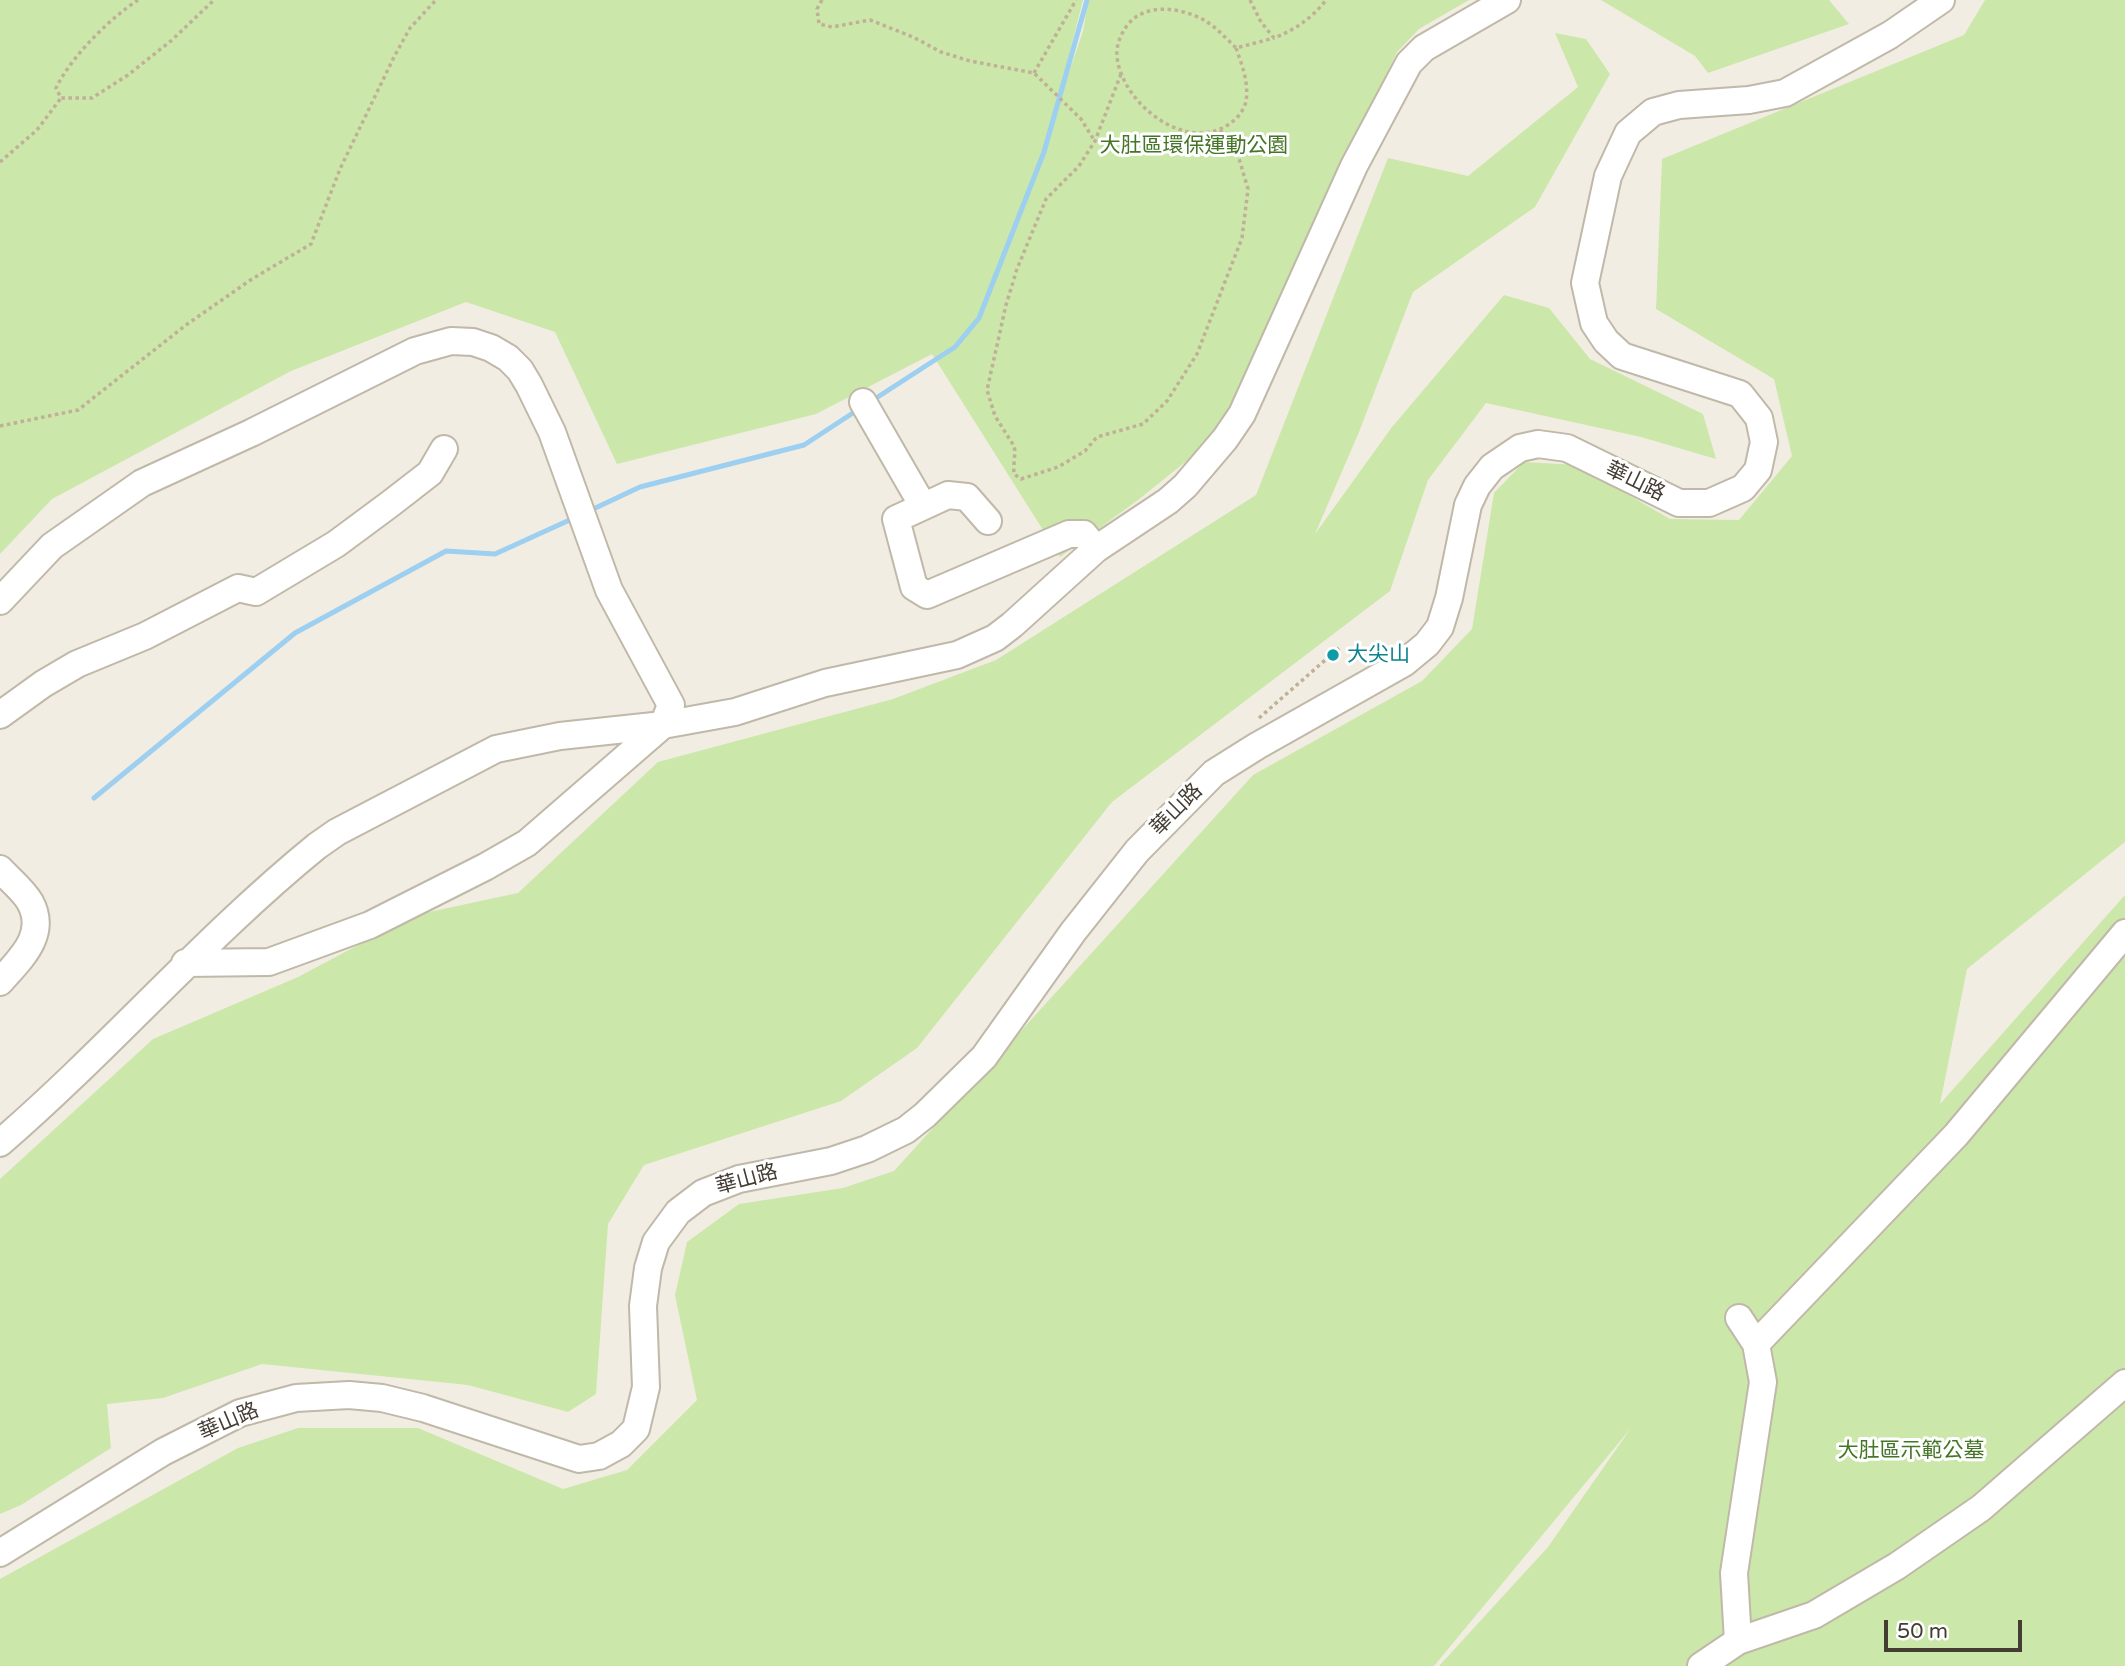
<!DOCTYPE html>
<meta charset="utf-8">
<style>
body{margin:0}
#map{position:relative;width:2125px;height:1666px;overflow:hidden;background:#f2ede3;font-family:"Varela Round",sans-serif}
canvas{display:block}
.scale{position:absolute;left:1884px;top:1620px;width:138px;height:32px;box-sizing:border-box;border:4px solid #433d33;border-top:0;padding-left:9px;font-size:21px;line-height:24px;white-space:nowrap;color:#433d33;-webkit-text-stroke:5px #fff;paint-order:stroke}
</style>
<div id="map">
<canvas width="2125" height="1666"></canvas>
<div class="scale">50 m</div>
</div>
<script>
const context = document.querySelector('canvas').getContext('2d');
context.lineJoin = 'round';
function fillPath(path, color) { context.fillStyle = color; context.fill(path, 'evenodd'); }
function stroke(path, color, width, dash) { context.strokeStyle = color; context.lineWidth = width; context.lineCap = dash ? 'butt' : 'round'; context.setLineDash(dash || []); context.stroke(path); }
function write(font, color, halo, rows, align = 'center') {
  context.font = font + ' "Varela Round","Noto Sans TC",sans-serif'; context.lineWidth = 6; context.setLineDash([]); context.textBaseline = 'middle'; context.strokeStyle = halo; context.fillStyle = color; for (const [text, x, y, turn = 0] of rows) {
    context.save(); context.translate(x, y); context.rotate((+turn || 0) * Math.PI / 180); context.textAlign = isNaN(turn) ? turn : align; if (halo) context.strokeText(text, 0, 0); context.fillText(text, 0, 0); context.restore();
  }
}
fillPath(new Path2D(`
 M0,0h1083l-30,119 30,-88 5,-31h381l-50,29 -22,23 -175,371 -28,32 -56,45 -78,57 -128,-203 -116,60 -199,50 -62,-132 -89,-30 -175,69 -239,128 -52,55z
 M1601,0h228l20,24 -141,49 -13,-17z
 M1985,0h140v842l-158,127 -27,135 185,-209v771h-686l109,-119 83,-119 -197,238h-1434v-87l238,-131 60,-20h120l145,61 64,-19 70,-70 -22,-105 12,-53 52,-38 104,-16 51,-17 359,-396 169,-94 50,-52 22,-136 30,-31 53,3 93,54 69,1 53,-64 -18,-77 -118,-70 6,-150 302,-124z
 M1555,33l31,6 24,35 -75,133 -122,85 -54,140 -44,102 77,-107 112,-132 45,13 41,51 113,55 13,45 -75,-22 -155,-34 -58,77 -38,111 -278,211 -195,246 -76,53 -197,64 -36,59 -12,170 -28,18 -100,-27 -206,-21 -99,34 -56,6 4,44 -90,57 -21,9v-335l153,-140 145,-62 117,-62 103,-22 140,-131 235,-63 103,-39 260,-165 132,-337 80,18 110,-89z`), '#cce7aa');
stroke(new Path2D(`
 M870,402l85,-55 24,-29 65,-166 43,-152
 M589,511l51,-24 164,-42 55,-36
 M94,798l201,-165 151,-82 49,3 79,-36`), '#9dcff0', 5);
const minor = new Path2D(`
 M863,402l60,104
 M988,521l-21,-24 -19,-2 -52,24 18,68 13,8 142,-61h15l12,15
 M0,601l52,-55 90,-63 109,-50 164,-82 36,-10 22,1 18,6 17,10 12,12 9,15 23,47 57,158 62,115 -8,20 -136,118 -42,24 -115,58 -101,37 -84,1
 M0,715l43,-31 34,-20 68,-28 93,-48 18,4 80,-48 54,-40 40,-31 14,-24
 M0,869c9,10 23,21 30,33 18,33 -10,57 -30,80
 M0,1143c110,-95 205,-206 317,-297l20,-14 159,-83 64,-13 103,-11 72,-13 90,-29 132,-28 38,-17 17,-13 84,-76 72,-48 17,-15 40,-47 17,-25 112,-248 55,-103 15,-15 83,-48
 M1756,1344l200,-209 169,-202
 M0,1553l163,-101 77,-39 56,-15 53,-3 33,3 41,10 156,51 20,-3 22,-12 15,-15 10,-42 -3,-81 5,-38 8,-26 22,-30 25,-19 36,-14 92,-18 36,-12 39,-19 19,-15 59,-58 89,-125 64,-81 77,-78 43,-27 147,-83 23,-19 13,-17 9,-29 19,-93 9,-19 15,-19 28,-19 18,-4 29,4 112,55h30l34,-15 15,-18 6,-28 -5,-24 -19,-24 -118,-38 -16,-15 -12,-18 -9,-40 23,-107 20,-43 25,-21 26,-7 70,-5 36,-7 105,-58 51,-35
 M1738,1641l-4,-68 29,-191 -7,-38 -17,-26
 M1701,1666l37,-25 76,-26 83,-49 84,-58 144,-125`);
stroke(minor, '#c0b8a8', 30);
stroke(new Path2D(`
 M138,0c-29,19 -67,57 -82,88l5,10h31l36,-23 44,-35 42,-40
 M822,0l-5,9 2,15 13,3 38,-7 43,17 28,15 29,9 64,12 47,46 13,21
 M1250,0l11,22 13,16c22,-9 37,-19 52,-38
 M1236,48c6,17 13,35 10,53 -1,7 -8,17 -14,21 -44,34 -110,-18 -115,-65 -1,-11 3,-21 9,-30 17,-25 54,-20 78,-7 12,7 22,18 32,28l38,-10
 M1034,73l42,-73
 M1121,74l-26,67 -16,25 -33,33 -29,70 -11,36 -19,85 8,26 19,30c2,6 -1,19 0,28l7,5 37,-12 27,-16 12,-14 46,-13 24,-23 30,-47 45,-116 6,-49 -10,-34 -18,-25
 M0,162l37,-32 24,-32
 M0,426l78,-16 108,-85 66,-46 59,-35 29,-75 54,-112 16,-29 26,-28
 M1259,718l80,-70`), '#bfb097', 3.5, [3.5, 3.5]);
stroke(minor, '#fff', 26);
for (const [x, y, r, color] of [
 [1333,655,7,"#0f9aa8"]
]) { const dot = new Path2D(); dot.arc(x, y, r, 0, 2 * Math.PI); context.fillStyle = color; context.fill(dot); stroke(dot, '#fff', 2.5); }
write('21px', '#457527', '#fff', [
 ["大肚區環保運動公園",1194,146],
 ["大肚區示範公墓",1911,1451]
]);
write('21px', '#433d33', '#fff', [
 ["華山路",1635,482,26],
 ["華山路",1177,810,-45],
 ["華山路",747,1180,-15],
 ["華山路",229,1422,-23]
]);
write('21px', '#0d838f', '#fff', [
 ["大尖山",1347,655]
], 'left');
</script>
